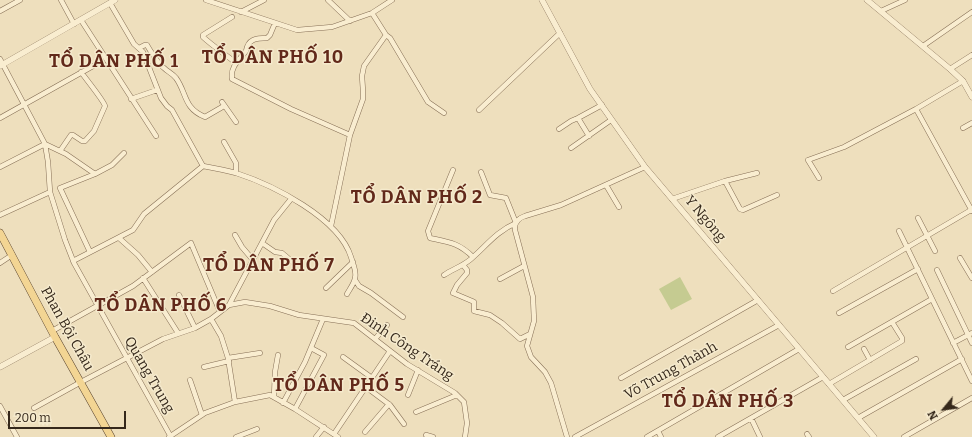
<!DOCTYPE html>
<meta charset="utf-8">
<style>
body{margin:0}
#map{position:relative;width:972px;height:437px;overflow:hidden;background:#eedfbd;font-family:Bitter,serif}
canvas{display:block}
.north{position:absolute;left:924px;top:389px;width:40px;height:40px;-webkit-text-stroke:3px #f5eacd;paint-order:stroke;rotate:241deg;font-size:11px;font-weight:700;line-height:16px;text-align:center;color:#35281b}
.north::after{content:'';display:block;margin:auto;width:14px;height:18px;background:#35281b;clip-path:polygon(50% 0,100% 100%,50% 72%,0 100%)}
.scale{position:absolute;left:8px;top:411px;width:118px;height:18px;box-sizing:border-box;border:2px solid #35281b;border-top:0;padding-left:5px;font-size:12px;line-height:14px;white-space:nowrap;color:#35281b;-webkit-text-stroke:3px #f5eacd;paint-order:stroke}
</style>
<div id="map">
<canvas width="972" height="437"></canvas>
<div class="north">N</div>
<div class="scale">200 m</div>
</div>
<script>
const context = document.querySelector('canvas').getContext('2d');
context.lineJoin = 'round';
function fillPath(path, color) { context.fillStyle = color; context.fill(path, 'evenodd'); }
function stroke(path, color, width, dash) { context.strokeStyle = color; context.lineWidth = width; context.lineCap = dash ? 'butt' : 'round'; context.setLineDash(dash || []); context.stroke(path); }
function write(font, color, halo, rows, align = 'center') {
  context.font = font + ' Bitter,serif'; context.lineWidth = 3; context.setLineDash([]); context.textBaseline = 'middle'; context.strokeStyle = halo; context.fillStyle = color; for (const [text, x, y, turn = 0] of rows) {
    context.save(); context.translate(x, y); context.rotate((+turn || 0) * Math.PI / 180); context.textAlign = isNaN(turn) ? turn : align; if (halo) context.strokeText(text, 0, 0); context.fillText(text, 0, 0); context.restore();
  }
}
fillPath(new Path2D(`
 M680,277l12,22 -21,11 -12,-21z`), '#c5cb91');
const minor = new Path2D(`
 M61,0l13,24
 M206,0l91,30 35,-3 40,-14 20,-13
 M328,0l22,21
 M110,3l24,41 9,8 18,46 6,8 5,4 31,56c11,2 22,4 33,7 37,12 103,45 115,84 2,7 6,15 4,21 -1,6 -6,12 -8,16
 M0,11l20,-11
 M881,11l24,-11
 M241,12l23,-12
 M372,13l14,22 4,3 38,64 16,11
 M232,17l-29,18v2c11,10 22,17 33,26
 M81,20l75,116
 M275,23l-5,12 -3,3c-11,0 -19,1 -21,13 -7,9 -16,16 -14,28l59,30 59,26
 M923,46l49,-34
 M139,48l6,-3h2c2,4 13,21 17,23 4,4 8,5 12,10 11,15 7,30 29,39l19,-11
 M0,59l45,85 3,18 2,30 15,48 9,23 97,174
 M950,69l22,-14
 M963,81l-47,28 56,102
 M131,99l26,-9
 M222,102l14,20
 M479,110l81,-77
 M0,118l93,-52
 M963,128l9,-5
 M559,129l12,-8 7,-3
 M589,136l-11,-18 24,-13
 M224,142l12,21v10
 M571,148l40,-28
 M60,151l11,-16h2l9,6h3l9,-10 11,-25c-1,-5 -19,-27 -24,-34
 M0,167l45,-23 21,10 29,20
 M453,170l-25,61 2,7c19,4 29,5 43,19
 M819,178l-11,-18 36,-13 72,-38
 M725,181l15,28 3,1 34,-15
 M606,185l13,22
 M672,199l53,-18 32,-8
 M0,215l50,-23
 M918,218l17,33
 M331,226l19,-91 13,-36v-8l-1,-15 2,-10 22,-31
 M899,231l73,150
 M235,235l7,12 11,13
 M119,238l19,17 14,17
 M262,243l13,9 7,1 12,10
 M90,252l-30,-64 35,-14 17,-9 12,-12
 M960,258l12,20
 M73,261l60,-31 11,-16 59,-48
 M0,263l12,-8
 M463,265l4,5v3l-10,12 -4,8 19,8 2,1v9l16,4 12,8 18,16 10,-5
 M937,270l35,73
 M444,275c9,-6 19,-9 27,-16 15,-13 26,-28 45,-36l-10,-25 -16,-3 -9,-23
 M143,278l35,55
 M500,279l24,-13
 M355,280l4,6 12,7 32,24
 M326,288l27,-26
 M833,291l138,-81
 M179,295l16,33
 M229,305l45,-85 17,-21
 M839,313l79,-44
 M211,319l10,17 7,22 7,44
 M52,331l81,-45 58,-43 29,69
 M375,339l12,-14
 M953,343l19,-10
 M848,347l84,-48
 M864,349l6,11
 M343,357l29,21
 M228,358l32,-5
 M204,367l25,-6
 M621,378l137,-78
 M190,380l12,35
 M829,384l73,-43v-3l-10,-16
 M366,387l24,18 14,19
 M408,395l10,-25
 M274,397l1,-25 3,-17
 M843,400l73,-41
 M283,403l22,-41 18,-43
 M0,406l17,31
 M34,408l47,-26 82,-43 32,-11 16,-9 18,-14 16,-3 25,4 29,9 55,8 53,41 48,29 9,9 3,21 -2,14
 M295,409l29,-54 -13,-7
 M416,412l41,-17
 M751,418l9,19
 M858,418l104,-59
 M658,431l3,6
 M365,432l24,-28
 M334,434l56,-83
 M807,434l2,3
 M426,435l7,2
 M169,437l36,-24 30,-11 35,-7 25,14 43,28
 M236,437l21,-8
 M316,437l8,-10
 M567,437l-16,-54 -6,-11 -14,-15 -4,-11 7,-25 -1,-24 -18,-67c-1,-8 4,-12 10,-14l36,-11 84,-38
 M575,437l204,-112
 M647,437l152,-88
 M718,437l105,-60
 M904,437l68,-39`);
const tertiary = new Path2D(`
 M542,0l48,89 55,78 229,270
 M867,0l83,69 13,12 9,16
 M0,66l115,-66
 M0,367l55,-30`);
const primary = new Path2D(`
 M0,233l55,104 56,100`);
stroke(minor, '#866f56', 5.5);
stroke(tertiary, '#866f56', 6);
stroke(primary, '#533e2b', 8);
stroke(minor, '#f9edd0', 4.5);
stroke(tertiary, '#f9edd0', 5.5);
stroke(primary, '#f3d593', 7);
write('14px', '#35281b', '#f5eacd', [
 ["Y Ngông",705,219,50],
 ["Phan Bội Châu",67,329,61],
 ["Đinh Công Tráng",407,347,34],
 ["Võ Trung Thành",671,371,-29],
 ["Quang Trung",149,375,60]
]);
context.letterSpacing = '1px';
write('bold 18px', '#62291a', '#f5eacd', [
 ["TỔ DÂN PHỐ 10",273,58],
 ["TỔ DÂN PHỐ 1",114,62],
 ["TỔ DÂN PHỐ 2",417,198],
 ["TỔ DÂN PHỐ 7",269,266],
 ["TỔ DÂN PHỐ 6",161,306],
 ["TỔ DÂN PHỐ 5",339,386],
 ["TỔ DÂN PHỐ 3",728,402]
]);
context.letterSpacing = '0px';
</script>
